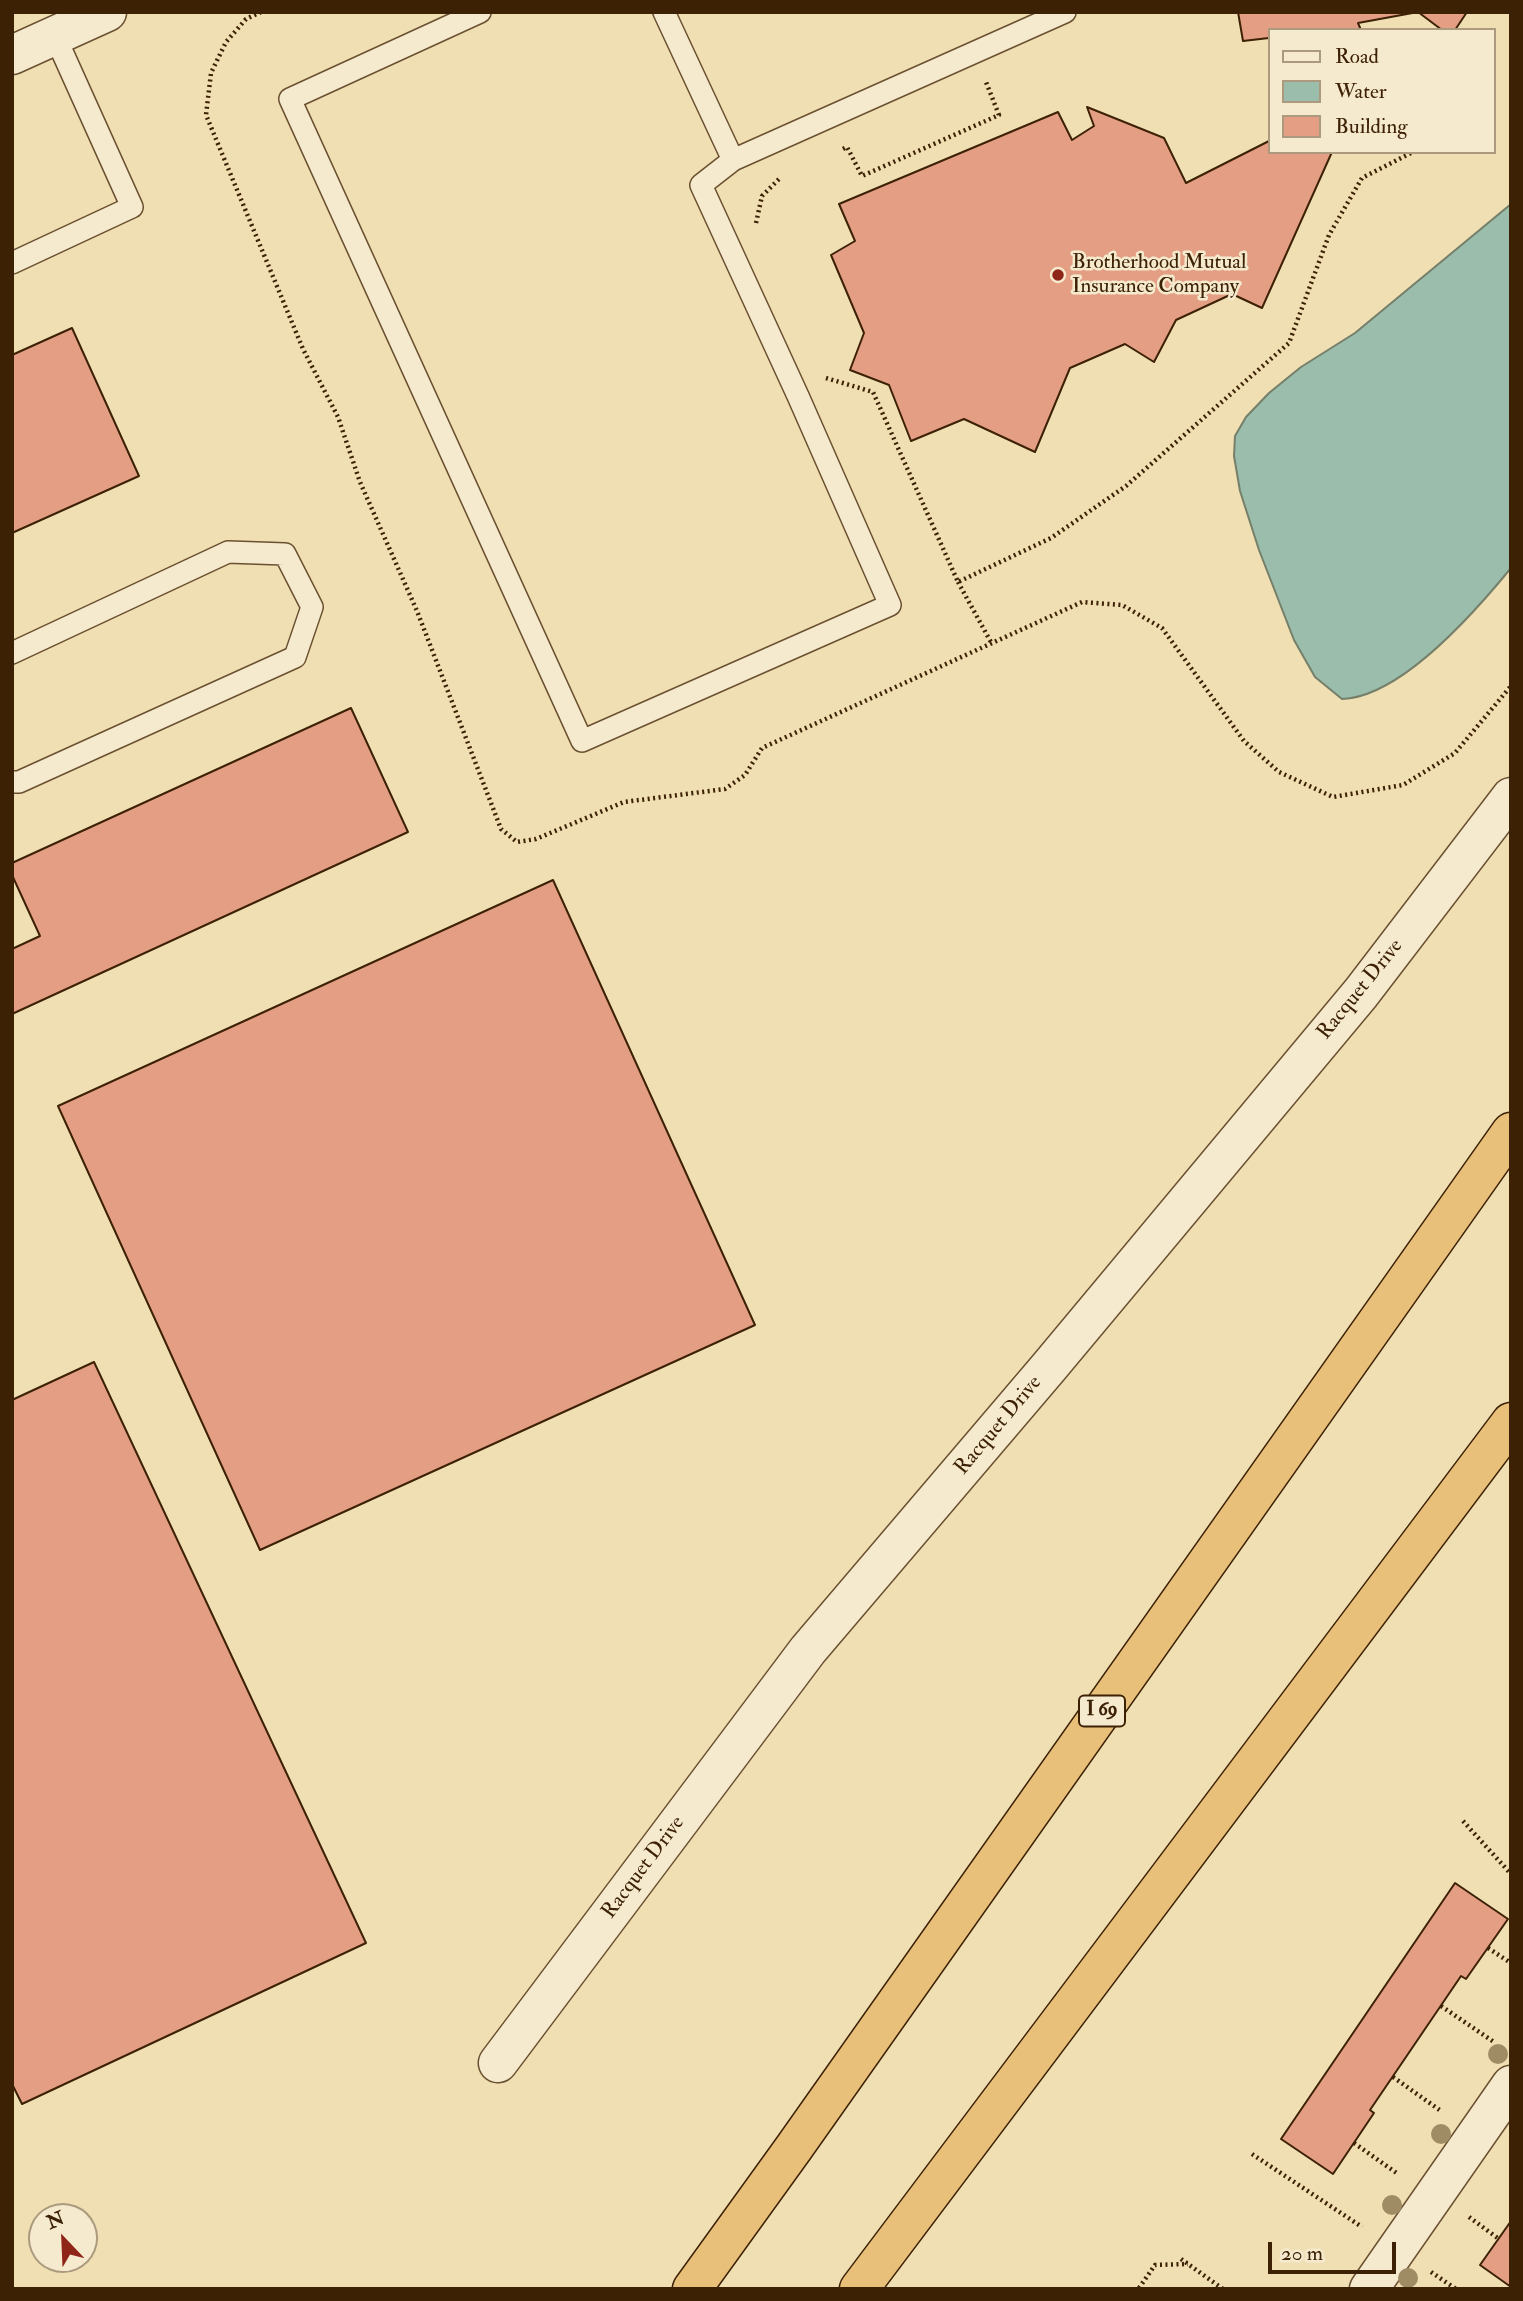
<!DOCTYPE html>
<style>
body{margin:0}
#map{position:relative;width:1523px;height:2301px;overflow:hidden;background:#f0dfb3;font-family:"IM FELL Double Pica",serif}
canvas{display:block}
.frame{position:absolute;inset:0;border:14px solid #3d2105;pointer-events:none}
.legend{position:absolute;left:1268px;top:28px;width:228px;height:126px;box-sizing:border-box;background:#f5eace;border:2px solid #ab9a7e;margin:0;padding:9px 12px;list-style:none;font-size:21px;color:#3d2105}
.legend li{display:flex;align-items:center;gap:14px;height:35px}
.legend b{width:35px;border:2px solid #ab9a7e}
.north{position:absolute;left:28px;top:2203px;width:70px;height:70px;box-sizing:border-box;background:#f5eace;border:2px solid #ab9a7e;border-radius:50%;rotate:337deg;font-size:19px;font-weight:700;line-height:28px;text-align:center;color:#3d2105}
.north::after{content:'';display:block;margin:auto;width:24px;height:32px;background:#8f2418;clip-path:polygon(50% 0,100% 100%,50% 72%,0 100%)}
.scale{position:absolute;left:1268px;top:2242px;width:128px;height:32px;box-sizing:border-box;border:4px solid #3d2105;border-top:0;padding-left:9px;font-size:21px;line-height:24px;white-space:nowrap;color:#3d2105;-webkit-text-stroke:5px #f5eace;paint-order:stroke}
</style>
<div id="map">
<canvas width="1523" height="2301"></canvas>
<div class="frame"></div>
<ul class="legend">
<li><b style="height:9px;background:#f5eace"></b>Road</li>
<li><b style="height:19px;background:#9abdac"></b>Water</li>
<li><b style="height:19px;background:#e39e83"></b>Building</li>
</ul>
<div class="north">N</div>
<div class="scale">20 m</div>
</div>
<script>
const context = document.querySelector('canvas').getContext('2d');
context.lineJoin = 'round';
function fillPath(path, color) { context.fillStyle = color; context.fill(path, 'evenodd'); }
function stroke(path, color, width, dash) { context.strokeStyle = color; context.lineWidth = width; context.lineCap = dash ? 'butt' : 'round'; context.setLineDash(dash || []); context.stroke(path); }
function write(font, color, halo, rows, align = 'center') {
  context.font = font + ' "IM FELL Double Pica",serif'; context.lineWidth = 5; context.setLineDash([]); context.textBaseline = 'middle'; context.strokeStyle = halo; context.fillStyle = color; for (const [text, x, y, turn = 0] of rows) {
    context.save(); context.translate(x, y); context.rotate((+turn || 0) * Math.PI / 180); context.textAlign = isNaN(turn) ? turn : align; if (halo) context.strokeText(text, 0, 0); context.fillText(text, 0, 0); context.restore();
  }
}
const water = new Path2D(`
 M1511,204v364c-36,44 -110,129 -169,131l-27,-22 -21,-37 -35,-90 -19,-59 -6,-35 1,-20 11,-19 23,-24 32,-26 54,-34z`);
fillPath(water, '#9abdac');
stroke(water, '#757f69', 2);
const building = new Path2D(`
 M1238,12h229l-12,18h-13l-24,-18 -60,11 3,7h-92v8l-26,3z
 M1087,107l77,31 22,45 83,-42v11h63l-70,156 -30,-14 -56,26 -22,42 -29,-18 -55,24 -35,84 -71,-33 -53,22 -22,-56 -39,-15 14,-37 -33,-78 24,-14 -16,-37 219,-92 14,28 22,-14z
 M72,328l67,148 -127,57v-178z
 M351,708l57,124 -396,182v-65l28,-13 -28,-61v-12z
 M553,880l202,445 -495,225 -202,-444z
 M94,1362l272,581 -344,161 -10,-20v-684z
 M1455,1883l53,36 -42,60 -5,-3 -91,134 4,3 -41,61 -52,-35z
 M1511,2221v66l-31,-22z`);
fillPath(building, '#e39e83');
stroke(building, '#3d2105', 2);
const lane = new Path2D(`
 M480,12l-190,87 292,642 308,-136 -92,-209 -97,-211 32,-25 332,-148
 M664,12l69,148
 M12,263l120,-56 -77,-171
 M12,653l216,-101 57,2 27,53 -17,50 -276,125h-7`);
const street = new Path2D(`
 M12,55l95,-43
 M498,2063l310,-413 241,-283 312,-374 150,-196
 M1369,2289l142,-204`);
const highway = new Path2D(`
 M692,2289l101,-140 718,-1017
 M859,2289l652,-867`);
stroke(lane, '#6a5030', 24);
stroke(street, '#6a5030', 41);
stroke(highway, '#3d2105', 41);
stroke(new Path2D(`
 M261,12l-15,7 -20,23 -15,31 -5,42 97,234 35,68 22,65 57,129 84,218 16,13 19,-3 88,-37 101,-13 20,-14 17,-27 320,-146 40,3 40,23 82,113 35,31 54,25 70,-12 52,-32 56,-67
 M843,149l4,-2 15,29 137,-61 -13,-33
 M756,223l6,-27 19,-19
 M826,378l47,14 85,190 93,-44 75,-52 163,-143 40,-108 33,-57 51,-26
 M958,582l34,62
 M1463,1821l48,53
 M1488,1948l23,15
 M1441,2006l53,36
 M1393,2077l48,34
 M1354,2143l44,31
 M1252,2154l110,73
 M1469,2217l30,22
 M1181,2259l42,30
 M1431,2272l25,17
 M1139,2288l16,-23 33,-1`), '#3d2105', 4.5, [2, 3.5]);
stroke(lane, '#f5eace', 21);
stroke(street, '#f5eace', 38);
stroke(highway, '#e8c07a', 38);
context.fillStyle = '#9f8c65';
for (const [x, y] of [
 [1498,2054],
 [1441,2134],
 [1392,2205],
 [1408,2278]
]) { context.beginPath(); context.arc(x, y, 10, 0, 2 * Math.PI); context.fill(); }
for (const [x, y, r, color] of [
 [1058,275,7,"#8f2418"]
]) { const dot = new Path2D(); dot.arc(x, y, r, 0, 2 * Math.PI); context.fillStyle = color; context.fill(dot); stroke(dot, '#f5eace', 2.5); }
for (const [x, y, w] of [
 [1102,1711,46]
]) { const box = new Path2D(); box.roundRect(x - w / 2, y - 15.5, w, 31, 5); context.fillStyle = '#f5eace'; context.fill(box); stroke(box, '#3d2105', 2); }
write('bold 19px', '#3d2105', null, [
 ["I 69",1102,1711]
]);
write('21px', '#3d2105', '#f5eace', [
 ["Brotherhood Mutual",1072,263],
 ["Insurance Company",1072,287]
], 'left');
write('21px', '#3d2105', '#f5eace', [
 ["Racquet Drive",1361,990,-51],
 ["Racquet Drive",999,1426,-50],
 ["Racquet Drive",644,1868,-53]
]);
</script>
